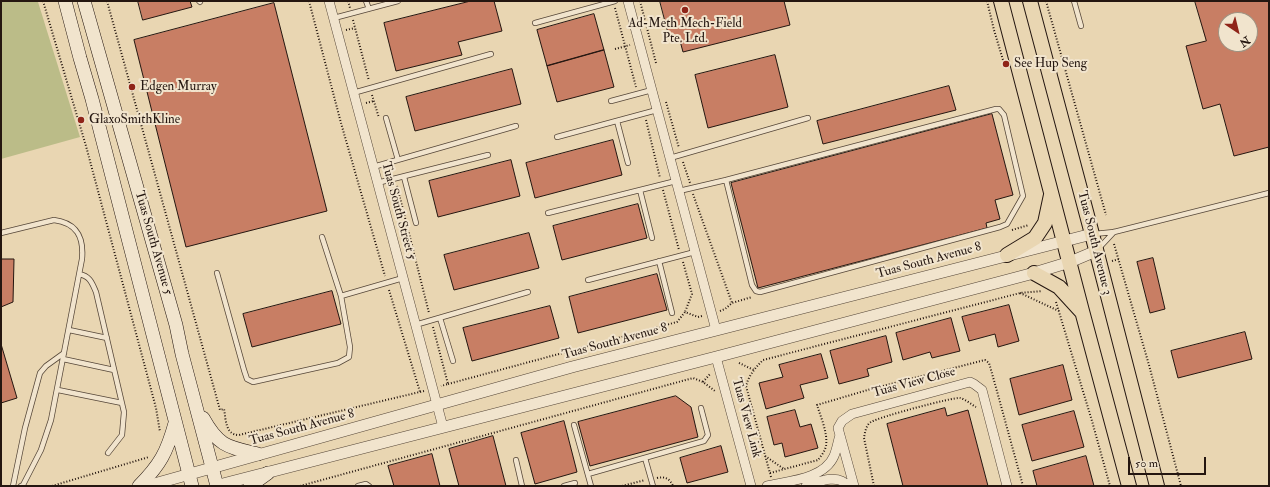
<!DOCTYPE html>
<style>
body{margin:0}
#map{position:relative;width:1270px;height:487px;overflow:hidden;background:#e9d6b2;font-family:"IM FELL Double Pica",serif}
canvas{display:block}
.frame{position:absolute;inset:0;border:2px solid #241610;pointer-events:none}
.north{position:absolute;left:1218px;top:12px;width:40px;height:40px;box-sizing:border-box;background:#f1e4cd;border:1px solid #9f9281;border-radius:50%;rotate:145deg;font-size:11px;font-weight:700;line-height:16px;text-align:center;color:#241610}
.north::after{content:'';display:block;margin:auto;width:14px;height:18px;background:#8f2418;clip-path:polygon(50% 0,100% 100%,50% 72%,0 100%)}
.scale{position:absolute;left:1128px;top:457px;width:78px;height:18px;box-sizing:border-box;border:2px solid #241610;border-top:0;padding-left:5px;font-size:12px;line-height:14px;white-space:nowrap;color:#241610;-webkit-text-stroke:3px #f1e4cd;paint-order:stroke}
</style>
<div id="map">
<canvas width="1270" height="487"></canvas>
<div class="frame"></div>
<div class="north">N</div>
<div class="scale">50 m</div>
</div>
<script>
const context = document.querySelector('canvas').getContext('2d');
context.lineJoin = 'round';
function fillPath(path, color) { context.fillStyle = color; context.fill(path, 'evenodd'); }
function stroke(path, color, width, dash) { context.strokeStyle = color; context.lineWidth = width; context.lineCap = dash ? 'butt' : 'round'; context.setLineDash(dash || []); context.stroke(path); }
function write(font, color, halo, rows, align = 'center') {
  context.font = font + ' "IM FELL Double Pica",serif'; context.lineWidth = 4; context.setLineDash([]); context.textBaseline = 'middle'; context.strokeStyle = halo; context.fillStyle = color; for (const [text, x, y, turn = 0] of rows) {
    context.save(); context.translate(x, y); context.rotate((+turn || 0) * Math.PI / 180); context.textAlign = isNaN(turn) ? turn : align; if (halo) context.strokeText(text, 0, 0); context.fillText(text, 0, 0); context.restore();
  }
}
fillPath(new Path2D(`
 M1,1l37,1 42,135 -79,22z`), '#bbbc88');
const building = new Path2D(`
 M138,1h52l2,6 -49,13z
 M471,1h23l8,30 -44,11 4,13 -66,16 -12,-48z
 M660,1h124l6,24 -107,27 -4,-15 -9,2z
 M1195,1h74v146l-35,9 -14,-52 -17,5 -17,-63 20,-5zM1226,20h24v24h-24z
 M274,3l53,208 -141,36 -52,-207z
 M594,14l10,36 -57,16 -10,-36z
 M604,50l10,37 -57,15 -10,-36z
 M775,55l13,52 -80,21 -13,-53z
 M512,69l9,35 -106,27 -9,-34z
 M949,86l7,24 -133,34 -6,-23z
 M992,114l21,81 -18,5 5,19 -14,4 1,5 -229,60 -27,-105z
 M613,140l9,35 -87,23 -9,-35z
 M511,160l9,36 -82,21 -9,-36z
 M638,204l9,34 -85,22 -9,-34z
 M529,233l10,35 -85,22 -10,-35z
 M1153,258l12,51 -15,4 -13,-51z
 M1,259h13l-1,43 -12,5z
 M657,274l10,36 -89,23 -9,-36z
 M332,291l9,33 -89,23 -9,-33z
 M1009,305l10,36 -21,6 -3,-13 -26,7 -7,-24z
 M550,306l9,32 -87,23 -9,-33z
 M951,318l9,33 -28,7 -2,-6 -27,8 -7,-27z
 M1245,332l7,27 -74,19 -7,-27z
 M886,336l6,26 -25,7 2,7 -30,8 -9,-33z
 M1,344l16,54 -16,5z
 M821,354l7,24 -28,7 4,13 -38,11 -7,-26 24,-6 -4,-12z
 M1063,365l9,35 -53,15 -9,-36z
 M676,396l15,11 7,30 -108,29 -12,-44z
 M945,408l2,8 21,-6 20,76h-85l-16,-62z
 M795,410l5,17 11,-3 7,24 -33,9 -3,-14 -8,2 -7,-28z
 M1074,411l10,36 -52,14 -10,-36z
 M564,421l13,51 -42,12 -14,-51z
 M493,436l13,50h-47l-10,-37z
 M721,446l7,26 -41,11 -7,-25z
 M432,454l8,32h-46l-6,-20z
 M1086,456l8,30h-57l-4,-15z`);
fillPath(building, '#c87e64');
stroke(building, '#241610', 1);
const service = new Path2D(`
 M199,1l1,1
 M366,1l3,8
 M1074,1l7,25
 M334,18l64,-17
 M535,23l80,-22
 M353,93l138,-39
 M611,101l41,-11
 M386,118l12,42
 M617,121l11,42
 M557,137l100,-27
 M670,158l138,-40
 M373,167l143,-41
 M404,177l12,46
 M377,183l111,-28
 M640,190l12,48
 M679,191l47,-11 270,-71h3l5,6 19,81 -16,28 -7,3 -240,65 -4,-1 -4,-6 -26,-105
 M548,213l128,-32
 M1,233l53,-13c23,3 30,17 28,39l-31,161 -10,30 -18,35 -2,1
 M1094,234l20,-2 155,-39
 M322,237l19,59
 M1099,248l15,-16
 M659,261l13,52
 M217,273l27,97 3,9 6,3 85,-19 11,-6 1,-10 -9,-51 62,-18
 M79,274c11,2 13,9 17,18l28,120 -2,23 -14,18
 M588,280l107,-28
 M440,318l13,43
 M415,325l113,-33
 M69,330l38,8
 M63,359l51,11
 M58,390l64,13
 M574,425l17,61
 M645,458l8,28
 M516,460l6,26
 M588,474l116,-33 4,-6 -7,-27
 M13,486l12,-58 15,-55 6,-7 18,-13
 M358,486l8,-2 3,2
 M564,486l11,-3`);
const minor = new Path2D(`
 M329,1l114,426
 M628,1l88,329
 M716,357l35,129
 M767,486c22,-5 57,-7 67,-30 3,-7 4,-15 6,-21
 M806,486c12,-4 32,-13 42,0
 M854,486l-16,-58 4,-7 10,-7 118,-32 4,2 8,6 25,96`);
const tertiary = new Path2D(`
 M147,486l425,-119 520,-133
 M215,486l501,-129 318,-84 36,-11 26,-11`);
const secondary = new Path2D(`
 M65,1l15,57 12,41 100,387
 M84,1l92,324 6,29 35,132
 M203,418c16,29 25,29 55,36
 M139,486c21,-21 28,-34 36,-63
 M250,486l18,-13`);
const primary = new Path2D(`
 M1001,1l81,310 47,175
 M1030,1l62,233 65,252
 M1007,255l28,-17 10,-15 6,-28
 M1034,273l25,14 22,24`);
stroke(service, '#554638', 6);
stroke(minor, '#554638', 10);
stroke(tertiary, '#554638', 12);
stroke(secondary, '#241610', 14);
stroke(primary, '#241610', 16);
stroke(new Path2D(`
 M43,1l43,145 70,262 4,24
 M107,1l113,409 4,-1c2,10 1,26 15,26l185,-44
 M309,1l32,122 44,153
 M348,1l2,7
 M640,1l16,62
 M987,1l7,29 9,30
 M1046,1l60,214
 M615,8l21,79
 M353,20l16,61
 M346,30l9,-2
 M615,49l15,-4
 M372,95l7,23
 M666,102l13,46
 M366,103l8,-2
 M646,120l14,58
 M683,162l7,21
 M397,186l32,127
 M663,190l16,60
 M693,194l39,109
 M1012,230l17,-5
 M401,238l8,-3
 M1114,244l35,121 32,121
 M1112,261l7,-2
 M683,262l9,32 -7,18
 M389,290l31,102
 M1020,293l39,18
 M1056,302l36,119 18,65
 M720,311l5,-2 7,-6 20,-6
 M433,327l15,57 -7,2
 M739,363l15,7
 M703,382l7,-8
 M448,384l229,-62 8,-10 13,5 4,-1
 M765,456l19,13
 M770,473l48,-13c3,-4 7,-9 8,-14 2,-13 -5,-28 -9,-41l54,-16 114,-29 4,3 6,21 28,102
 M771,477l-25,-91c3,-11 9,-18 17,-26l257,-67 22,-2
 M657,478c8,-2 13,1 16,8
 M52,486l97,-29
 M300,486l393,-108 10,4 12,9
 M622,486l23,-6
 M874,486l-10,-48c1,-6 2,-13 7,-16 8,-5 82,-25 89,-24 5,1 12,7 16,9`), '#241610', 2, [1, 2]);
stroke(service, '#f1e4cd', 4.5);
stroke(minor, '#f1e4cd', 9);
stroke(tertiary, '#f1e4cd', 11);
stroke(secondary, '#f1e4cd', 13);
stroke(primary, '#e9d6b2', 14);
for (const [x, y, r, color] of [
 [685,10,4,"#8f2418"],
 [1006,64,4,"#8f2418"],
 [132,87,4,"#8f2418"],
 [81,120,4,"#8f2418"]
]) { const dot = new Path2D(); dot.arc(x, y, r, 0, 2 * Math.PI); context.fillStyle = color; context.fill(dot); stroke(dot, '#f1e4cd', 1.5); }
write('13px', '#241610', '#f1e4cd', [
 ["Ad-Meth Mech-Field",685,24,"center"],
 ["Pte. Ltd.",685,39,"center"],
 ["See Hup Seng",1014,64],
 ["Edgen Murray",140,87],
 ["GlaxoSmithKline",89,120]
], 'left');
write('13px', '#241610', '#f1e4cd', [
 ["Tuas South Street 5",398,211,75],
 ["Tuas South Avenue 5",153,243,74],
 ["Tuas South Avenue 3",1094,243,76],
 ["Tuas South Avenue 8",929,261,-15],
 ["Tuas South Avenue 8",615,342,-15],
 ["Tuas View Close",914,383,-15],
 ["Tuas View Link",746,418,75],
 ["Tuas South Avenue 8",302,428,-15]
]);
</script>
